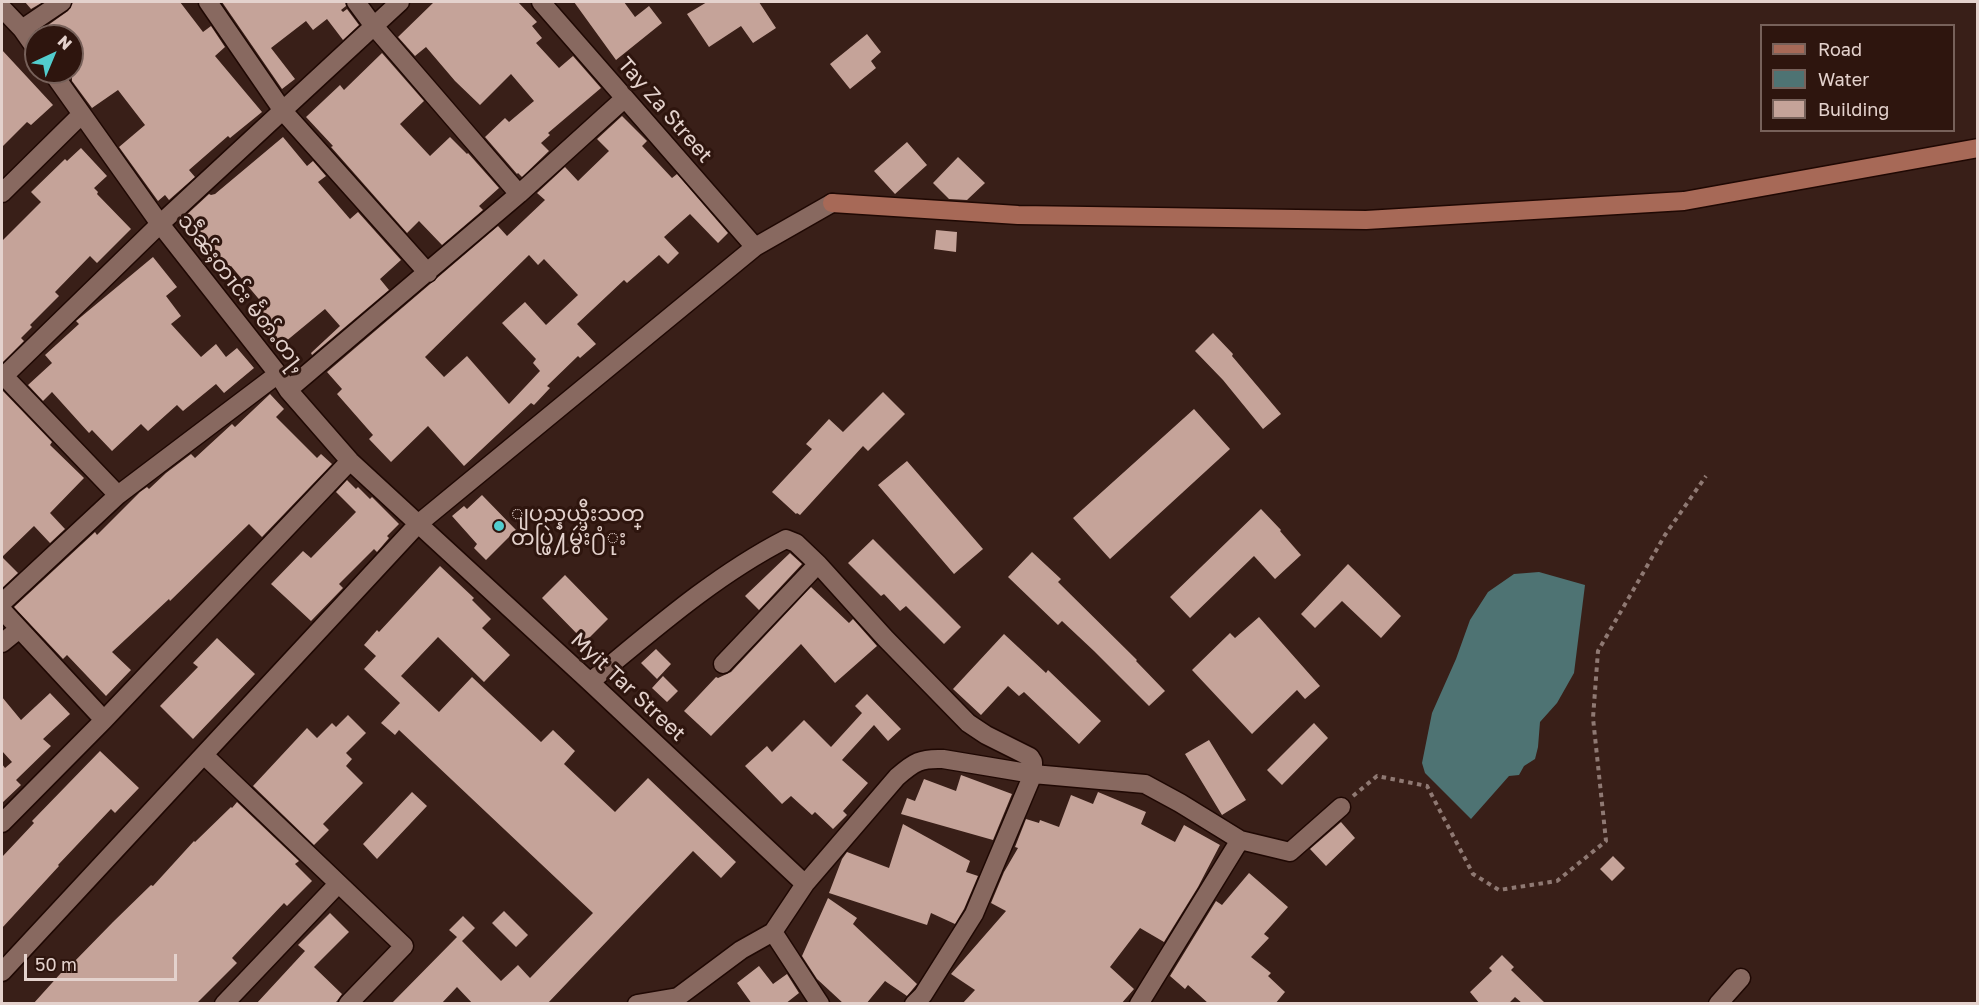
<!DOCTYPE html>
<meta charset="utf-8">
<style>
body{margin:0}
#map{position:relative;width:1979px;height:1005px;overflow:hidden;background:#391f18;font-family:"Golos Text",sans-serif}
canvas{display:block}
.frame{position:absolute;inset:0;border:3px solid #e4d2cd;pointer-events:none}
.legend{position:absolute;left:1760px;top:24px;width:195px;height:108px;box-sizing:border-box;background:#2e150e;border:2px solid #77615a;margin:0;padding:8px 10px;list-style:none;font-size:18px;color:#e4d2cd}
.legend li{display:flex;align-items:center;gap:12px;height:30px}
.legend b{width:30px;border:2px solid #77615a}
.north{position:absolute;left:24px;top:24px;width:60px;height:60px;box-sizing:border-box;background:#2e150e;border:2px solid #77615a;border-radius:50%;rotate:44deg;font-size:16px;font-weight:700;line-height:24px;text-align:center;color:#e4d2cd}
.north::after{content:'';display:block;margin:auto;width:21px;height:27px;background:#52cdce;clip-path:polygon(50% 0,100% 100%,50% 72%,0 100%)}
.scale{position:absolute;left:24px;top:954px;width:153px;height:27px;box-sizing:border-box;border:3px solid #e4d2cd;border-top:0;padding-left:8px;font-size:18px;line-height:21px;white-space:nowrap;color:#e4d2cd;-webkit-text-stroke:4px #2e150e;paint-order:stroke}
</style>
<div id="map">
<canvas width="1979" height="1005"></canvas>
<div class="frame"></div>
<ul class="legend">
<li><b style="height:8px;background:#a76957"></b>Road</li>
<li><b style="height:16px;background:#4e7373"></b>Water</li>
<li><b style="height:16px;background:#c5a399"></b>Building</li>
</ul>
<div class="north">N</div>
<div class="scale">50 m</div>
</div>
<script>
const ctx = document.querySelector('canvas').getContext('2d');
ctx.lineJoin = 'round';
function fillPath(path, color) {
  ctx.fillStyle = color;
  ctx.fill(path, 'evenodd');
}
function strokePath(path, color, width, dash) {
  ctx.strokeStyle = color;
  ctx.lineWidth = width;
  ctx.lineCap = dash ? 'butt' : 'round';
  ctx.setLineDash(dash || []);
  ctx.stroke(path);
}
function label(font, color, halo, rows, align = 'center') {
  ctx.font = font + ' "Golos Text","Noto Sans Myanmar",sans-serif';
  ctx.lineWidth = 6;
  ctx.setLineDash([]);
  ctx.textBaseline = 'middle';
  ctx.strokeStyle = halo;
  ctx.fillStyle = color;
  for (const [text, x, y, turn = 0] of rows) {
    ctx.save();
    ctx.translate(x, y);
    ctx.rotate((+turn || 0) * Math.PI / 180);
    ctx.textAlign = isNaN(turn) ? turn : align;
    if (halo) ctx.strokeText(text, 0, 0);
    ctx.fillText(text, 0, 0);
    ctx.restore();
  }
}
fillPath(new Path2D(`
 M1539 572 1585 585 1574 673 1557 703 1540 722 1538 747 1535 759 1524 766 1519 775 1509 776 1471 819 1425 773 1422 763 1432 713 1456 659 1470 620 1488 592 1514 574Z`), '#4e7373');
fillPath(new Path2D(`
 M25 2H43L31 9Z
 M73 2H180L203 32 211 26 225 47 215 56 262 112 230 138 228 136 189 170 195 177 169 200 165 195 158 201 119 147 145 125 118 90 92 108 72 81V36H50L44 28 68 11Z
 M222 2H345L346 6 341 10 343 12 347 9 359 25 343 40 327 19 313 30 306 21 271 48 295 79 282 89Z
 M434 2H518L537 22 532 26 542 38 536 43 559 68 573 56 601 88 548 133 550 135 541 143 549 151 522 177 518 173 517 174 485 137 505 118 509 122 534 101 511 74 480 105 455 81 426 47 415 56 398 37Z
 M574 2H624L635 17 649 6 662 23 616 60Z
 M707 2H759L776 28 753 43 741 26 709 47 687 14Z
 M867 34 881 52 871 61 876 68 850 89 830 64Z
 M2 50 53 105 31 125 27 122 2 147Z
 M382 53 424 101 400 124 430 156 450 137 467 154 468 153 499 188 479 206 483 210 442 245 419 221 407 233 331 147 333 146 306 117 340 85 344 90Z
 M622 116 647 141 642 146 672 178 677 174 728 233 718 243 690 214 664 237 679 253 668 264 659 255 627 283 624 280 577 324 596 344 580 358 578 356 547 386 550 388 534 405 531 403 464 466 428 426 391 462 369 439 373 435 337 394 342 389 327 372 498 226 507 236 545 200 537 193 565 167 578 181 609 151 597 139ZM529 255 538 265 544 259 578 295 546 325 525 302 502 323 536 359 533 363 540 371 509 404 467 356 444 377 425 357Z
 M283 137 307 166 313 161 326 176 318 182 350 219 358 212 401 260 380 279 389 290 312 355 311 353 340 326 325 309 279 347 251 315 263 304 231 266 227 269 183 218 209 194 211 195 215 194Z
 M907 142 927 165 895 194 874 171Z
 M81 148 107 176 94 188 98 192 97 194 131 229 97 263 90 256 55 292 59 296 30 325 32 327 21 338 24 341 2 363V241L41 202 31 192 65 159 67 161Z
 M958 157 985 183 967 200 949 199 933 183Z
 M936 230 957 232 956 252 934 249Z
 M153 257 177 287 166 296 181 316 171 324 201 357 216 344 226 357 237 348 254 368 224 393 216 384 183 411 177 405 148 431 141 424 112 451 92 430 89 433 52 392 43 401 28 385 52 363 45 355 79 324 76 321Z
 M1213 333 1233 354 1232 356 1281 414 1263 429 1223 380 1195 351Z
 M2 390 52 442 50 445 84 478 50 513 65 529 50 543 34 526 2 557 18 573 2 588Z
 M883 392 905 414 868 451 863 446 800 515 797 513 796 514 772 492 812 449 806 444 829 419 843 432Z
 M270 394 284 409 276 417 317 458 321 454 332 464 262 537 249 524 170 601 169 599 112 652 131 670 106 696 67 655 63 659 14 607 95 532 97 535 140 492 147 487 149 489 166 473 191 454 195 458 232 424 235 427Z
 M1194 409 1230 449 1110 559 1073 518Z
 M907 461 983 549 954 574 878 485Z
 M347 480 356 489 358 487 370 499 372 497 399 524 387 536 389 538 377 552 374 549 339 584 343 588 311 621 271 584 303 551 311 558 356 512 336 492Z
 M482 495 516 530 486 560 474 548 477 544 452 516 464 506 467 509Z
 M1261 509 1281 530 1280 531 1301 555 1275 579 1254 556 1190 618 1170 597Z
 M873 539 961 627 944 644 906 606 900 611 884 594 881 596 848 563Z
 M1032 552 1061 579 1058 582 1137 660 1136 661 1165 691 1149 706 1094 651 1062 621 1058 625 1008 577Z
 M790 553 802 564 759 610 745 596Z
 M1348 564 1401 616 1381 638 1342 601 1315 628 1301 614Z
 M440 566 474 598 472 600 491 619 482 628 510 655 484 682 438 637 401 676 439 712 472 677 541 742 553 730 575 751 564 764 615 812 648 778 736 862 721 878 693 851 547 1004H473L457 987 441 1004H391L457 937 449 930 463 916 475 928 462 941 501 981 518 965 530 978 593 913 399 730 395 735 381 723 400 703 364 669 376 656 364 645 377 630 379 632Z
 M565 575 608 619 585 642 542 598Z
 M811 587 849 623 853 619 877 646 835 683 801 644 711 736 684 711 716 677 718 678 731 672Z
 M1259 617 1320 686 1305 699 1297 690 1252 734 1192 670 1230 633 1235 638Z
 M1004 634 1046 673 1048 670 1101 721 1079 744 1024 692 1019 696 1008 686 981 715 953 689Z
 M217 638 255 674 193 739 160 706 198 667 193 663Z
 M656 649 671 664 657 679 641 663Z
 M663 676 678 691 667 702 652 688Z
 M50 693 70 714 43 739 51 746 16 780 21 785 2 803V764L5 768 12 762 2 751V697L21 720Z
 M867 694 901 729 888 741 874 725 842 760 868 783 843 811 847 815 833 829 815 812 812 815 791 796 782 804 745 766 767 746 772 752 804 720 831 747 862 713 855 706Z
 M348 715 366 733 346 753 352 759 346 766 363 783 323 824 329 830 314 845 253 786 307 728 317 738 332 723 336 727Z
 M1314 723 1328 738 1282 785 1267 770Z
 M1209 740 1246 800 1222 815 1185 754Z
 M100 751 139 788 115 813 111 809 58 865 59 866 2 928V857L34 823 32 821Z
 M961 775 1012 794 993 840 901 814 907 798 915 801 924 779 956 791Z
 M412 792 427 806 377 859 363 844Z
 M1098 792 1146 812 1141 824 1175 842 1184 825 1220 845 1198 887 1164 942 1140 928 1110 967 1134 989 1121 1004H962L975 990 951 974 1006 911 991 903 1004 872 1018 848 1015 847 1026 819 1039 823 1040 820 1059 827 1071 795 1093 804Z
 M237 802 299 861 295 864 312 881 287 906 284 903 232 958 237 963 196 1004H33L70 963 71 965 113 922 151 885 153 886 194 841 195 842 231 807 232 808Z
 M1341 822 1355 838 1326 866 1310 849Z
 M903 824 970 861 966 872 978 876 964 909 955 924 931 913 927 925 829 893 842 859 847 852 889 868Z
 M1613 856 1625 868 1612 881 1600 869Z
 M1249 873 1288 907 1264 934 1269 938 1251 957 1271 973 1268 976 1285 992 1275 1004H1209L1188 985 1185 989 1170 976 1216 901 1222 905Z
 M828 898 857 918 853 924 917 984 907 996 885 981 866 1004H844L817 979 802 956Z
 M504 911 528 935 516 947 492 923Z
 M330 913 349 932 314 967 342 994 337 1001 334 1004H256L305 951 298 945Z
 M1502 955 1514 967 1511 970 1546 1004H1523L1515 997 1508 1004H1480L1470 992 1492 971 1489 968Z
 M759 966 773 984 787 974 799 993 785 1004H752L737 983Z`), '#c5a399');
const street = new Path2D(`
 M208 2 283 111 428 273
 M356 2 373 25 519 194
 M541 2 755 247
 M2 8 22 29 36 49
 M22 29 62 2
 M52 72 160 224 278 374 288 390 350 461 590 682 805 884
 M2 193 82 114
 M2 374 118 495
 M4 376 160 224 400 2
 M288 390 519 194 625 98
 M2 603 118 495 278 374
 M2 610 104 720
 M2 643 18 630
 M723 664 818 564
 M590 682C652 631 714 576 786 539L796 543 818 564 885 638 968 723 986 735 1030 757 1033 762V774L974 914 923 995 914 1004
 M204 755 404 946 348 1004
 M2 823 104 720 350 461
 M773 932 820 1004
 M2 972 418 524 755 247 832 203
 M224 1004 338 884
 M637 1004 678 997 741 950 773 932 805 884 897 777C914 762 921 758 943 759L1033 774 1145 784 1180 803 1240 840 1290 852 1341 807
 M1139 1004 1240 840
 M1718 1004 1741 978`);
const secondary = new Path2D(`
 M832 203 1018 215 1366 220 1684 201 1978 148`);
strokePath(street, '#1f0803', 21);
strokePath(secondary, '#1f0803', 21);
strokePath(new Path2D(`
 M1353 796 1377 776 1427 786 1473 874 1499 890 1557 881 1606 841 1593 718 1598 651 1665 535 1706 476`), '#8f7973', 4, [4.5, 4.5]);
strokePath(street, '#886960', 18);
strokePath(secondary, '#a76957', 18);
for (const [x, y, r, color] of [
 [499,526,6,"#52cdce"]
]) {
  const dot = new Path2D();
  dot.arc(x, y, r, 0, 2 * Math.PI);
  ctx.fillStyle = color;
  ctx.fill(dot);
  strokePath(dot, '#2e150e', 2);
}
label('21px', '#e4d2cd', '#2e150e', [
 ["Tay Za Street",665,110,49],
 ["သဵၼ်ႈတၢင်း မႅတ်ႉတႃႇ",242,293,52],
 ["Myit Tar Street",628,687,43]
]);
label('21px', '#e4d2cd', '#2e150e', [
 ["ျပည္နယ္မီးသတ္",511,514],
 ["တပ္ဖြဲ႔မွဴး႐ံုး",511,538]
], 'left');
</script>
